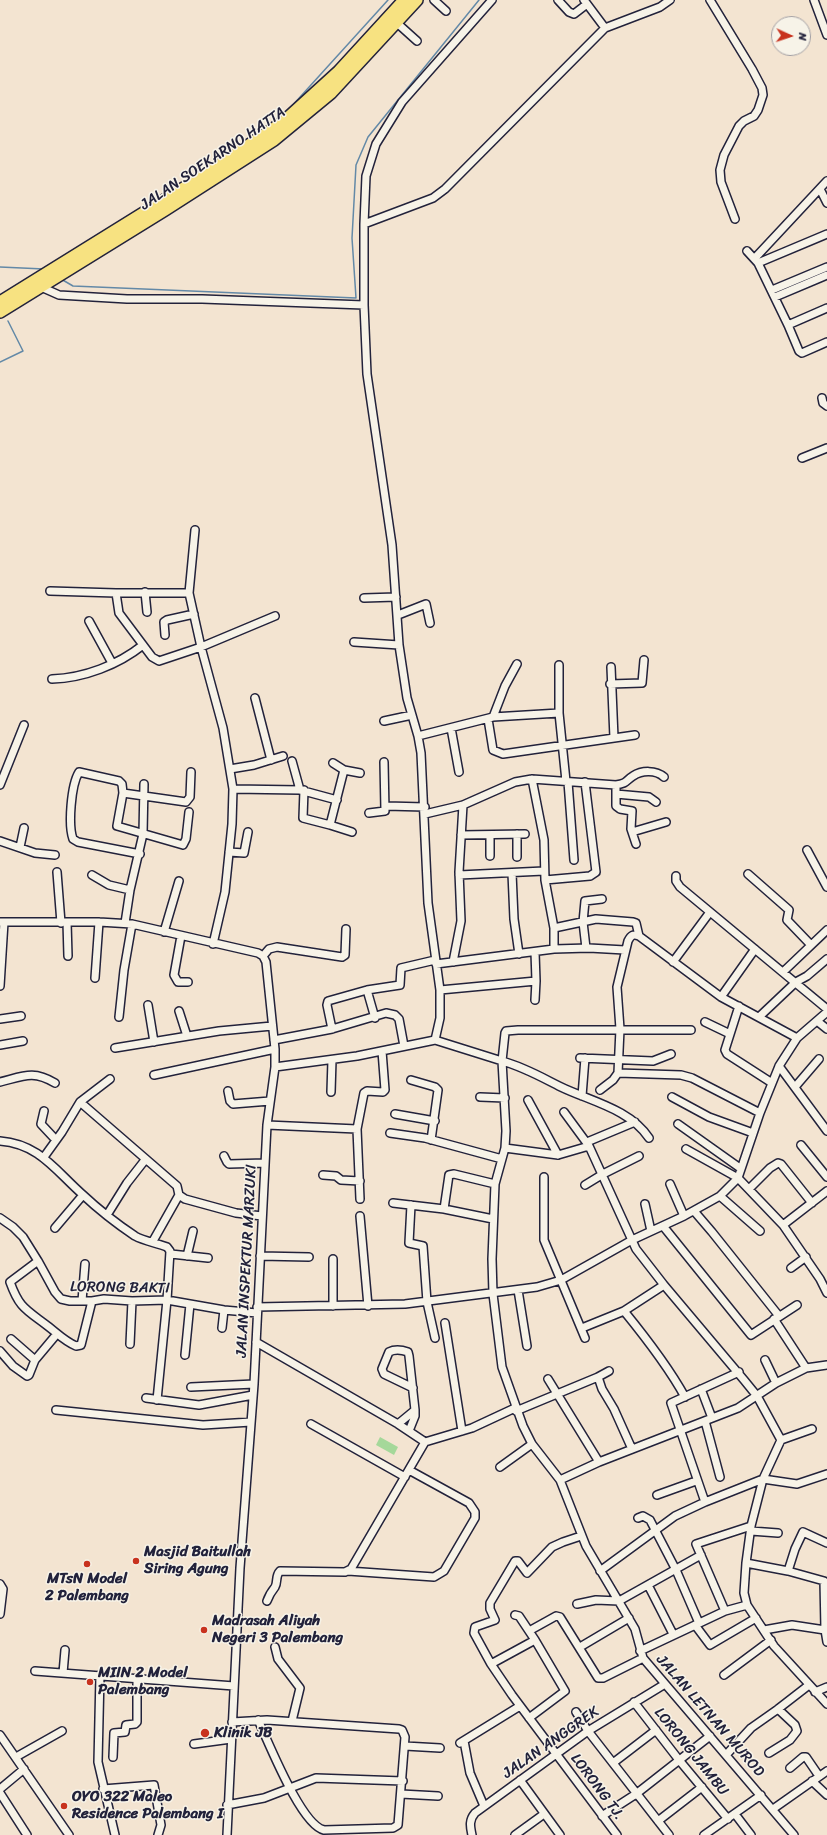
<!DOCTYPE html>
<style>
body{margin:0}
#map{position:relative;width:827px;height:1835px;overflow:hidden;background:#f3e4d1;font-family:Sriracha,sans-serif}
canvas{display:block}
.north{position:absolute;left:771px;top:16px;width:40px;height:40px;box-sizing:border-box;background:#f7f3e8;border:1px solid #a29fa3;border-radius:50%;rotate:93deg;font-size:11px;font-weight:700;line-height:16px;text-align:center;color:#22223b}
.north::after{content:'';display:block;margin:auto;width:14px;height:18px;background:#c8321e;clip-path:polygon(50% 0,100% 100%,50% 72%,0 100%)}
</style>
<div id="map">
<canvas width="827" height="1835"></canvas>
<div class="north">N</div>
</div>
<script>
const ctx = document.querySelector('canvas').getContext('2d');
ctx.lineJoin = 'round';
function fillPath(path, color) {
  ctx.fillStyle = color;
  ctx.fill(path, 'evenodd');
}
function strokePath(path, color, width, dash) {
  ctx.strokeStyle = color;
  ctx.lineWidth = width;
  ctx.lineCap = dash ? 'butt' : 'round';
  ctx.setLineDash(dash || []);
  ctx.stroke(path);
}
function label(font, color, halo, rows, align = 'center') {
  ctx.font = font + ' Sriracha,sans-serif';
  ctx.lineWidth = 3;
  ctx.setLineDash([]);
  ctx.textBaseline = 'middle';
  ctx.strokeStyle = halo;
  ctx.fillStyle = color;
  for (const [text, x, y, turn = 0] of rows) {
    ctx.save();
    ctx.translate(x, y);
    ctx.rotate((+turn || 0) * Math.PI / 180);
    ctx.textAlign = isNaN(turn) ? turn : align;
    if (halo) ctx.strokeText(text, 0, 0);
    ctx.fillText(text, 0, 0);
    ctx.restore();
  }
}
fillPath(new Path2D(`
 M380 1437 398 1447 394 1455 376 1445Z`), '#a5d89a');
strokePath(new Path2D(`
 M291 107 388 0
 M0 267 44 269
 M27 279 158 198
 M61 279 73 286 356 298 352 238 356 165 368 137 479 0
 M0 362 23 351 8 321`), '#6389a7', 1.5);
const minor = new Path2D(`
 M434 0 446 11
 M558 0 569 12 574 14 587 4
 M584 0 605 28
 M710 0 752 69 762 88 763 95 758 110 754 116 744 121 739 126 724 155 720 170 721 182 735 219
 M814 0 827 35
 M397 23 417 41
 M820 189 827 203
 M364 224 366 176 376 144 402 102 492 0
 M747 251 758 263 827 234
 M755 258 827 181
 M758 263 788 325 799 351 802 353 827 342
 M41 287 59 295 127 299H202L364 305
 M772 290 827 267
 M775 297 827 275
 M788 325 827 308
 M822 398 823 403 827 406
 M802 458 827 448
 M50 591 116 593H189L201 647 223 728 233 789 232 824 225 892 213 944
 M145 592 147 612
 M116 593 119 613 152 657 159 661 201 647 275 616
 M189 593 195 530
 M364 598 396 597
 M398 615 426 604 430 623
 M89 621 112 663
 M165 635 164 622 167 620 194 614
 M354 642 399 645
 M559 665V713L566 781
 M611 667 614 738
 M52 679C84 678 118 665 143 645
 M610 684 642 683 644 660
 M255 698 271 760
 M493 717 505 686 517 664
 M488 719 493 750 503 754 635 735
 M384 721 412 715
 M451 728 459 772
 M418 736 493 717 559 713
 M292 761 300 790
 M333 763 344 770 360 773
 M230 769 254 765 283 756
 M344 770 330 825 352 832
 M532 779 544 840 545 880 554 928V949
 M568 782 574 860
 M0 785 24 725
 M616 785V806L620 809 632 811 631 829 636 844
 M233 789 300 790 337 800
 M304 790 303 818 330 825
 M123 793 122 784 119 781 79 772C71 785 68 825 73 839L78 842 140 854
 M616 794 649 797 656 802
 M386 806 425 807
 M189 812 186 839 183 845 117 826 123 793 186 802 190 797 191 772
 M369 813 385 811 384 762
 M425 814 463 805 515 782 532 779 616 785C628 783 625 781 633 776 642 770 656 770 664 777
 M632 832 666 822
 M461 835 525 834
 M0 841 35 853 55 855
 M20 847 24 828
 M807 850 827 887
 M229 852 244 853 248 832
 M490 856V835
 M517 857V834
 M57 872 61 923
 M512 873 514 919 519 954
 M748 874 789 910 787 920 811 945
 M92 875 109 885 130 890
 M459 875 544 871
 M676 876V881L680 887 827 1009
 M545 880 590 876 596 872 585 782
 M0 922H99L132 924 258 953 263 956 266 962 275 1049V1067L267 1125 254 1384 240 1568 227 1835
 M67 922 68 956
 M125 923 130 890 143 834 144 784
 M554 928 596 919 633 922 636 923 639 936
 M164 932 179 881
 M181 936 174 975 178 982H188
 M586 948 583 922 585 901 602 899
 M263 956 269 949 277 947 342 957 345 955 346 929
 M453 962 461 921 459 872 463 805
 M673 962 710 912
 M436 964 554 949 589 948 625 950
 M783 972 827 930
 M95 978 99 922
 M0 986 4 922
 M367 990 375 1018
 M440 990 536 981 535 952
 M721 997 755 949
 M535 1000 536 981
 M148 1005 154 1042
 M739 1006 725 1050 727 1054 772 1083
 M179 1011 187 1036
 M119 1017 124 970 132 924
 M759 1017 796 982 807 976 827 959
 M0 1019 21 1016
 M817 1021 827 1029
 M705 1022 730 1034
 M332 1029 327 1005 328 1001 367 990 400 985 401 968 435 960
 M274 1040 332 1029 386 1013 395 1015 399 1019 404 1046
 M435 1040 502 1061 506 1131 505 1148 495 1184 492 1259 493 1294 502 1367 523 1426 532 1444 560 1480 586 1546 635 1629 643 1658 794 1835
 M0 1045 23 1041
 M115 1048 219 1031 272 1026
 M580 1058 653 1061 671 1054
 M779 1066 827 1131
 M275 1067 357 1056 435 1040 440 1018V990L428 903 421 753 418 736 407 698 399 645 392 545 367 374 364 305V224L433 198 445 189 605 28 660 7 670 0
 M618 1073 681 1075 692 1078 760 1113
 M154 1075 275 1049
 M411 1080 435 1087 438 1090 431 1140
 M0 1082C24 1076 33 1070 55 1083
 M795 1087 819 1059
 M600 1090 613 1080 618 1073 620 1029 617 987 628 941C631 935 633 934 639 936L721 997 797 1038
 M228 1091 230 1101 233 1104 270 1101
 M331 1092 332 1060
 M582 1096 585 1058
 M480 1097 505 1098
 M672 1097 709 1117 753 1133
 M528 1100 558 1155
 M80 1102 177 1186 179 1195 185 1199 236 1213 262 1216
 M44 1111 41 1124 56 1140
 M564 1112 589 1146 636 1249 664 1285 744 1380 757 1396 781 1440 763 1479 751 1526 746 1563 744 1593 747 1605 774 1646 827 1704
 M395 1114 435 1121
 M678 1124 740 1168
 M267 1125 357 1129 360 1199
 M357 1129 364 1093 367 1091 383 1092 385 1090 382 1051
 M390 1133 425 1138 502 1159
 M649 1138C630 1109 590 1101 561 1087 541 1077 524 1067 502 1061L505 1033 506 1031 518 1030H691
 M0 1141C39 1144 55 1170 82 1194 98 1209 117 1224 135 1236 144 1241 157 1243 167 1247L170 1251 167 1300 157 1400
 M587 1142 635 1122
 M801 1145 827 1177
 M505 1148 558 1155 589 1146
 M686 1149 738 1178 783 1225 820 1279 827 1293
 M224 1156 227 1162 229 1164 265 1163
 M44 1157 62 1132 80 1102 110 1079
 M323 1175 336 1176 341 1180 360 1181
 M544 1177V1240L585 1338
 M670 1184 684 1216
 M585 1185 603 1174 639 1156
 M749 1189 770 1168 778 1163 781 1164 812 1203
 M720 1196 760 1231
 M393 1203 444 1209 493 1219
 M645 1204 651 1231
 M411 1205 409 1243 423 1246 427 1302 435 1338
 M444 1209 449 1175 454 1174 495 1184
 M694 1211 712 1232 779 1316
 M107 1215 127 1183 145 1160
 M360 1216 368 1306
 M0 1218 13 1227 23 1237 38 1261 55 1292 61 1299 70 1301H92L104 1299 132 1301 167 1300 224 1310 257 1313
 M783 1225 827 1191
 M663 1226 751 1335 797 1305
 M55 1228 83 1195
 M153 1241 179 1195
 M171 1254 208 1258
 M187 1256 193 1231
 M260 1256 309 1257
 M333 1259V1306
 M38 1261 10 1282C19 1307 25 1309 45 1324 56 1332 64 1341 76 1346L81 1345 92 1301
 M791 1268 806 1257
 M518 1290 527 1346
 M82 1301 85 1264
 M257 1307 405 1304 537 1287 561 1280 632 1240 684 1216 720 1196 738 1178 760 1113 779 1066 797 1038 827 1012
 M624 1311C646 1338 668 1366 685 1397
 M774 1319 806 1368
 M445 1323 462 1431
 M222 1328 224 1310
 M582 1328 624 1311 664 1285
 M11 1339 35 1360
 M256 1342 398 1424 425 1442 472 1428 515 1408
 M130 1344 132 1301
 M0 1351 13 1366 27 1376 29 1375 35 1360 56 1335
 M185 1355 190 1304
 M765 1360 776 1383
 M609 1371 598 1377 602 1389 614 1409 632 1449
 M739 1372 671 1403 705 1502 763 1479 797 1484 827 1474
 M548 1379 599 1462
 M191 1387 254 1384
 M701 1389 712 1418
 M146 1398 199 1405 253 1395
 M56 1410 203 1425 251 1422
 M516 1411 598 1377
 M705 1421 720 1477
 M311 1424 405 1477
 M398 1424 415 1410 409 1356 408 1352C402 1350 395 1349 389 1352L382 1369 384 1374 413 1388
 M409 1431 415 1416V1410
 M781 1440 812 1429
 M500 1467 532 1444
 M560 1480 599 1462 738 1408 776 1383 806 1368 827 1365
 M657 1495 696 1481
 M638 1518 643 1516 650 1520 676 1570 699 1623
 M751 1531 778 1533
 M581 1536 563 1542 552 1547 527 1573 518 1561H515L490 1603V1609L495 1620 475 1627 474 1633 491 1664 512 1695 617 1835
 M746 1563 788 1571 824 1581 825 1630 827 1642
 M348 1571 434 1577 444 1571 475 1518V1512L469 1503 409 1470
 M600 1571 675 1516 705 1502
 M788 1571 795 1549 803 1532 827 1543
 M0 1584 3 1589 0 1614
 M648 1585 673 1634
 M267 1601C269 1595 271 1592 275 1587 278 1582 275 1576 280 1571L345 1572 351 1569 425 1442
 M577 1604 596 1600 619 1601 701 1555
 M725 1611 696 1544 751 1526
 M515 1615 519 1616 535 1640 565 1691 529 1718
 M695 1625 710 1645 756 1618
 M764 1630 792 1625 825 1630
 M529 1631 556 1616 560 1617 598 1678H603L643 1658
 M275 1647 278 1659 300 1688 292 1721
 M580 1647 629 1618
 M640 1651 725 1611 747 1605
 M491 1664 535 1640
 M35 1671 234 1686
 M63 1673 65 1650
 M100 1675 98 1762 115 1835
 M724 1675 771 1640
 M815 1692 827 1687
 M634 1702 679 1760 728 1819
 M576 1712 588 1731 669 1835
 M232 1722 267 1720 399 1729 402 1730 405 1737 398 1825 393 1828 324 1830C301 1825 269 1743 258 1720
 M0 1735 69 1835
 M464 1741 470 1773 484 1806
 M460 1743 520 1706
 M194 1744 231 1739
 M405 1746 440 1748
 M769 1753 790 1740 797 1731 795 1725 778 1709
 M726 1755 751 1728 778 1709 809 1685
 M16 1757 62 1731
 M113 1757 114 1733 125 1732 126 1725 135 1724 137 1722V1678
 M613 1763 656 1730
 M790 1768 803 1757H806L819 1776
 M520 1780 560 1835
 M812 1781 827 1795
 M0 1789 24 1769
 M103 1789 154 1785 161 1825 158 1835
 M0 1793 27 1835
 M401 1794 438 1796
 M227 1805 264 1798 316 1778 403 1781
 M773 1809 827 1771
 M735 1814 751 1835
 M602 1816 636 1794 710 1736
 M658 1821 702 1787
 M472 1835C470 1826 469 1820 475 1813L588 1731 665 1684
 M515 1835 544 1814
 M704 1835 761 1795`);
const highway = new Path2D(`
 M0 302 195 181 283 122 339 71 404 0
 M0 312 165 210 274 140 331 93 417 0`);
strokePath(minor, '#22223b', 10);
strokePath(highway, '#22223b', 14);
strokePath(minor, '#f7f3e8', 7);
strokePath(highway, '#f7e281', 11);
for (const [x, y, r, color] of [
 [136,1561,4,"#c8321e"],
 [87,1564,4,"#c8321e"],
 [204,1630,4,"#c8321e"],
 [90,1682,4,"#c8321e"],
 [205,1733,5,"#c8321e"],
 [64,1806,4,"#c8321e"]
]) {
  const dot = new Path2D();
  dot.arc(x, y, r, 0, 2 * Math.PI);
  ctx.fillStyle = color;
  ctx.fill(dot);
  strokePath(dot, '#f7f3e8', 1.5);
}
label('15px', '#22223b', '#f7f3e8', [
 ["JALAN SOEKARNO HATTA",213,159,-34],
 ["JALAN INSPEKTUR MARZUKI",247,1261,-87],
 ["LORONG BAKTI",120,1288,1],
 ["JALAN LETNAN MUROD",710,1716,49],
 ["JALAN ANGGREK",551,1743,-35],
 ["LORONG JAMBU",691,1752,51],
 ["LORONG TJ.",597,1787,53]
]);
label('bold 15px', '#22223b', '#f7f3e8', [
 ["Masjid Baitullah",144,1552],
 ["Siring Agung",144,1569],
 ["MTsN Model",87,1579,"center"],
 ["2 Palembang",87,1596,"center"],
 ["Madrasah Aliyah",212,1621],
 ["Negeri 3 Palembang",212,1638],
 ["MIIN 2 Model",98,1673],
 ["Palembang",98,1690],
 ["Klinik JB",214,1733],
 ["OYO 322 Maleo",72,1797],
 ["Residence Palembang I",72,1814]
], 'left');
</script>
